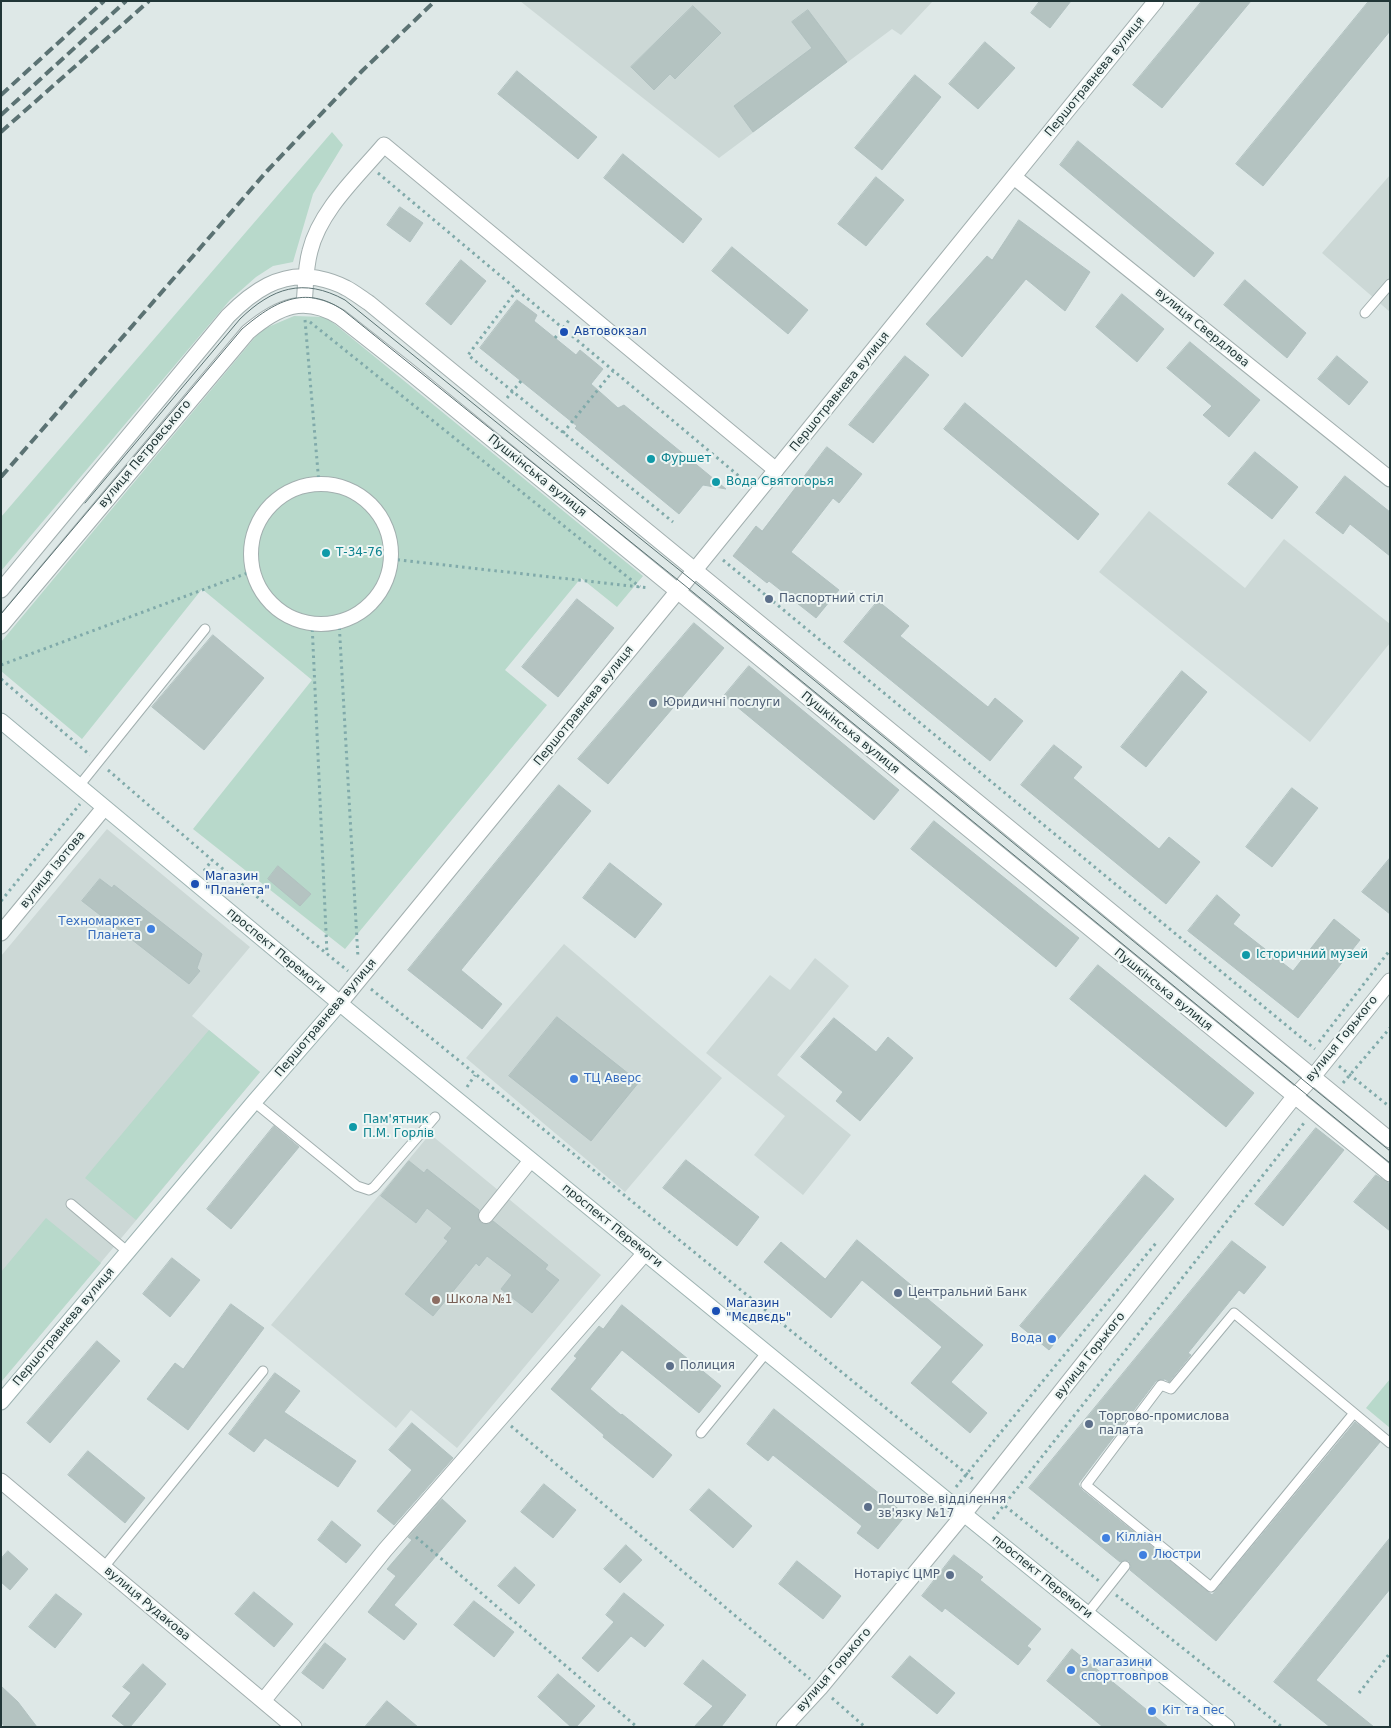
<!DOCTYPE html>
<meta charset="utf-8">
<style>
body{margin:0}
#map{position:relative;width:1391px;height:1728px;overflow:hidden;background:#dee8e7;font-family:"DejaVu Sans",sans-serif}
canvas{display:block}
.frame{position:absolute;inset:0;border:2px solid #213637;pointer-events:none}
</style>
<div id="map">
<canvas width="1391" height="1728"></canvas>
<div class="frame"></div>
</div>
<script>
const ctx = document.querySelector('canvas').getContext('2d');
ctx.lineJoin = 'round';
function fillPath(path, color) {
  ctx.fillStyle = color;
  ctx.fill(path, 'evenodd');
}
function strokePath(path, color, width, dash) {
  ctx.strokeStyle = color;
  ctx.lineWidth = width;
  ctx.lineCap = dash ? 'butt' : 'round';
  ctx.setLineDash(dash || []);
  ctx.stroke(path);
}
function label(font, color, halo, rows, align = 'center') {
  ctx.font = font + ' "DejaVu Sans",sans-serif';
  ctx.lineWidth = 4;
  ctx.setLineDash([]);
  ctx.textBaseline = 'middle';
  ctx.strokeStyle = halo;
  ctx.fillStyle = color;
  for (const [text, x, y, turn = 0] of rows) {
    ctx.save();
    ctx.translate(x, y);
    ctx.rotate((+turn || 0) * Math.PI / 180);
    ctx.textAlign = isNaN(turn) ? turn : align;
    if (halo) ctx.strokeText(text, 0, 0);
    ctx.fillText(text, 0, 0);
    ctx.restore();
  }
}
fillPath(new Path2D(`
 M520 1H933L901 35 892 29 719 158Z
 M1390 175V312L1322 253Z
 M1149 511 1245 588 1284 539 1390 624V643L1310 742 1099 572Z
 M107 829 250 947 192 1016 260 1072 1 1382V956Z
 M564 944 722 1078 625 1192 466 1058Z
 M815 958 849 986 777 1075 851 1135 803 1195 754 1155 785 1116 706 1053 770 975 790 990Z
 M430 1134 601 1275 457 1448 411 1410 396 1428 271 1325Z`), '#ccd8d6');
fillPath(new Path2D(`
 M332 132 343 145 313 194 293 262 273 266 256 277 230 300 1 571V517Z
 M294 316 326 317 643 576 617 607 581 578 505 670 547 705 345 949 193 829 312 680 202 589 82 739 1 671V642L261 330Z
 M209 1030 260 1072 136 1220 85 1178Z
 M46 1218 101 1263 1 1382V1272Z
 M1390 1379V1428L1366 1408Z`), '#b8d9cb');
const building = new Path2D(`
 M1040 1H1071L1050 28 1031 13Z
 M1202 1H1251L1162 108 1133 85Z
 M1369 1H1390V31L1263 186 1236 164Z
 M693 6 721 33 675 79 670 74 654 90 631 67Z
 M808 10 847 62 753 132 734 106 812 48 792 22Z
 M985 42 1015 68 978 109 949 84Z
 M517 71 597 137 578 159 498 94Z
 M915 75 941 97 882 170 855 148Z
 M1078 141 1214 253 1194 277 1060 165Z
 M623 154 702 219 683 243 604 178Z
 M876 177 904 200 866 246 838 224Z
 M400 207 423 223 410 242 387 225Z
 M1019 220 1090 272 1065 311 1026 279 962 357 926 324 987 256 992 260Z
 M732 247 808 310 788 334 712 271Z
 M461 260 486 281 451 325 426 304Z
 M1245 280 1306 333 1287 358 1224 305Z
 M1122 294 1164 329 1137 362 1096 327Z
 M517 300 537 315 534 321 576 355 580 350 603 369 591 384 618 408 624 405 726 489 703 485 679 514 575 428 577 426 480 348Z
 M1190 342 1260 400 1229 437 1203 415 1212 406 1167 368Z
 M905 356 929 375 873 443 849 425Z
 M1337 356 1368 382 1349 405 1318 379Z
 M965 403 1099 514 1078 540 944 429Z
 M827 447 862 474 839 503 833 498 791 552 839 590 816 618 769 581 767 583 733 556 756 526 762 531Z
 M1255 452 1298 487 1272 519 1228 484Z
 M1345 476 1390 512V556L1350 524 1343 534 1316 513Z
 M577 599 614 628 558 697 522 667Z
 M878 601 909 626 900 636 988 707 995 698 1023 721 990 761 844 642Z
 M694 623 724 648 608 784 578 759Z
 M213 635 264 678 204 750 152 707Z
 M749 666 899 790 874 820 724 696Z
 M1182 671 1207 692 1146 767 1121 747Z
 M1054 745 1082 767 1073 778 1159 849 1169 837 1200 862 1166 904 1021 785Z
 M559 785 591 811 461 970 502 1004 482 1029 408 970Z
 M1292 788 1318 808 1272 867 1246 847Z
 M934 821 1079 938 1056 967 911 849Z
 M1390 858V914L1362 892Z
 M610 863 662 904 635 938 583 898Z
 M278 866 311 894 300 906 268 879Z
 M100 879 112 888 114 885 202 954 197 968 200 971 189 984 82 901Z
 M1217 895 1240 915 1233 924 1293 971 1334 919 1360 940 1298 1018 1188 931Z
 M1098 965 1254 1093 1226 1127 1070 999Z
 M557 1017 639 1082 591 1141 509 1076Z
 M834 1018 876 1052 888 1037 913 1058 860 1121 836 1101 843 1092 801 1057Z
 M274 1126 299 1147 231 1229 207 1209Z
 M1316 1128 1344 1150 1283 1226 1255 1204Z
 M686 1160 759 1217 737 1246 663 1188Z
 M409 1161 424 1173 427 1169 479 1210 478 1219 481 1223 489 1224 493 1221 548 1265 545 1269 559 1280 532 1313 501 1289 512 1275 487 1256 479 1266 476 1263 433 1316 405 1294 448 1241 444 1238 452 1228 427 1208 416 1223 381 1196Z
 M1145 1175 1174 1199 1049 1350 1020 1326Z
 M1376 1175 1390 1184V1231L1354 1202Z
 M857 1240 983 1345 951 1382 987 1413 970 1433 911 1383 942 1347 862 1280 831 1318 764 1262 781 1242 825 1279Z
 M1232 1241 1266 1267 1244 1294 1239 1290 1188 1353 1191 1355 1169 1382 1165 1379 1156 1381 1078 1484 1082 1490 1212 1595 1355 1422 1380 1442 1216 1641 1130 1570 1131 1566 1129 1561 1125 1560 1120 1562 1029 1488Z
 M172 1258 200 1280 170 1317 143 1294Z
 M231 1304 264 1328 188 1430 147 1399 175 1363 183 1369Z
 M622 1305 721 1386 699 1413 622 1350 590 1389 621 1415 622 1414 672 1455 653 1478 603 1437 604 1435 551 1389 577 1358 574 1356 599 1326 603 1329Z
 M97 1341 120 1361 50 1443 27 1423Z
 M275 1373 300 1391 284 1412 356 1461 338 1487 265 1438 254 1452 229 1434Z
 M774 1409 906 1515 878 1549 857 1533 862 1526 773 1455 768 1461 747 1444Z
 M412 1423 453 1458 394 1525 377 1511 412 1470 389 1450Z
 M88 1451 145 1498 125 1523 68 1475Z
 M544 1484 576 1510 553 1538 521 1512Z
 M709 1489 752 1526 733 1548 690 1510Z
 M442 1499 466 1521 394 1605 417 1624 404 1640 368 1612 396 1576 387 1569 412 1540 408 1537Z
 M332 1521 361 1545 346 1563 318 1540Z
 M1390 1538V1589L1316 1680 1374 1727H1330L1274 1682Z
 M626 1545 642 1560 620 1583 604 1569Z
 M8 1551 28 1569 10 1590 1 1582V1559Z
 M954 1555 983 1577 980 1580 1041 1629 1027 1646 1031 1649 1018 1665 945 1608 942 1612 922 1596Z
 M797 1561 841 1596 823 1619 779 1584Z
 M515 1567 535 1585 519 1604 498 1586Z
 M254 1592 293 1624 274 1647 235 1614Z
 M624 1593 664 1625 645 1647 631 1636 598 1672 582 1658 614 1622 606 1615Z
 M56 1594 82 1614 55 1648 29 1627Z
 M474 1601 514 1632 494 1657 454 1625Z
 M325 1643 346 1659 323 1689 302 1673Z
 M1072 1649 1168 1727H1103L1047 1681Z
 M910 1656 955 1693 937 1714 892 1677Z
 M703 1660 746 1695 721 1727H694L713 1706 684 1684Z
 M143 1664 166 1684 130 1727H126L112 1716 131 1693 123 1687Z
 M558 1674 595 1706 576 1727H571L538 1697Z
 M1 1686 18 1702 37 1727H5L1 1722Z
 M387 1701 418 1727H365Z`);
fillPath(building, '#b4c3c1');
strokePath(building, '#b1c1c0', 1);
const service = new Path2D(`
 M1365 313 1390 284
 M79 786 205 629
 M254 1102 357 1186 369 1190 374 1187 435 1117
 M71 1204 128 1252
 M1354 1413 1211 1587 1086 1485 1161 1385 1171 1389 1234 1313 1390 1443
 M701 1433 766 1353
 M104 1567 263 1371
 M1087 1614 1125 1566`);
const pedestrian = new Path2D(`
 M251 554a70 70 0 1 1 140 0a70 70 0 1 1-140 0Z
 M486 1216 531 1160`);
const minor = new Path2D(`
 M1014 177 1390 479
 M304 304C306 286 305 269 310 251 320 210 358 176 384 145L776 470
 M1 590 228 316C252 292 280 271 317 278 327 280 337 283 346 288 354 292 361 298 369 303L1390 1140
 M1 626 248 332C279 306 304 295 340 317L406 369 1390 1174
 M1 1481 294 1727
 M263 1701 385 1550 645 1253
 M784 1727 820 1688 964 1514 1294 1097 1312 1078 1390 981`);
const tertiary = new Path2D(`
 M1 933 104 808
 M340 1003 677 592 1156 1`);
const secondary = new Path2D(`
 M1 721 355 1016 964 1514 1227 1727
 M1 1402 254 1102 340 1003`);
strokePath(service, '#a2afaf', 11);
strokePath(pedestrian, '#a2afaf', 16);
strokePath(minor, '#a2afaf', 17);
strokePath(tertiary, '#a2afaf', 17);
strokePath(secondary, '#9eb3b2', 17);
strokePath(new Path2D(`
 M378 173 746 482
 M517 290 468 355 673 522
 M305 320 319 484
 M310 322 640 587
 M555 338 570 319
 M507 398 521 381
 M563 433 613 371
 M391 559 649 588
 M723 560 1315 1049
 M339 621 358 958
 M312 623 327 954
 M1 665 253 571
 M1 679 90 755
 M108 770 212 860 348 971
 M204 871 212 860
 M1 901 80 804
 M371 989 973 1479
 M1319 1042 1390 950
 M1339 1066 1390 1107
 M1343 1083 1390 1028
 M467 1087 475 1075
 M511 1426 810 1679
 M956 1487 1156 1243
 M995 1498 1099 1581
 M993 1519 1304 1123
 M416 1537 637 1727
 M1116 1595 1282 1727
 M1359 1693 1390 1653
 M832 1698 865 1727`), '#80aaaa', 3, [2.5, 4]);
strokePath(service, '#fff', 9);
strokePath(pedestrian, '#fff', 14);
strokePath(minor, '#fff', 15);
strokePath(tertiary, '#fff', 15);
strokePath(secondary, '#fff', 15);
strokePath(new Path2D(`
 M85 503 240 319C272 288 303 277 345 300L688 577 1390 1151
 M1 614 242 329C274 302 304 284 343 310L683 584 1390 1163`), '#5b7273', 1);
strokePath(new Path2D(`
 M1 95 104 1
 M1 115 126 1
 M1 132 149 1
 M1 477 267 171 362 71 435 1`), '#5b7273', 4, [10, 5]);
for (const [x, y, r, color] of [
 [564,332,5,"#1a4fb4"],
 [651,459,5,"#0f9aa8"],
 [716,482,5,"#0f9aa8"],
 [326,553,5,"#0f9aa8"],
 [769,599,5,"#5c6f8a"],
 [653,703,5,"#5c6f8a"],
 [195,884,5,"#1a4fb4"],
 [151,929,5,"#3f7fe0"],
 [1246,955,5,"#0f9aa8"],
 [574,1079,5,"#3f7fe0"],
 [353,1127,5,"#0f9aa8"],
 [898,1293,5,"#5c6f8a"],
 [436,1300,5,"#8d6e63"],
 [716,1311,5,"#1a4fb4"],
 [1052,1339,5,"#3f7fe0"],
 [670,1366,5,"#5c6f8a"],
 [1089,1424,5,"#5c6f8a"],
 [868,1507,5,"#5c6f8a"],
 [1106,1538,5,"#3f7fe0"],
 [1143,1555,5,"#3f7fe0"],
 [950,1575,5,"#5c6f8a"],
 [1071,1670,5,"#3f7fe0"],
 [1152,1711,5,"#3f7fe0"]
]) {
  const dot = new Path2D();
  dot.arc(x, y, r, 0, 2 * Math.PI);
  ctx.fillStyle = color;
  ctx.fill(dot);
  strokePath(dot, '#eef6f4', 2);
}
label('12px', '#213637', '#eef6f4', [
 ["Першотравнева вулиця",1095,77,-51],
 ["вулиця Свердлова",1202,328,39],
 ["Першотравнева вулиця",840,392,-51],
 ["вулиця Петровського",145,454,-50],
 ["Пушкінська вулиця",537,476,39],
 ["Першотравнева вулиця",584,706,-51],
 ["Пушкінська вулиця",850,733,39],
 ["вулиця Ізотова",53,870,-51],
 ["проспект Перемоги",276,951,40],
 ["Пушкінська вулиця",1163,990,39],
 ["Першотравнева вулиця",326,1018,-50],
 ["вулиця Горького",1342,1039,-51],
 ["проспект Перемоги",612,1226,39],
 ["Першотравнева вулиця",64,1327,-50],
 ["вулиця Горького",1090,1356,-52],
 ["проспект Перемоги",1042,1577,39],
 ["вулиця Рудакова",147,1604,40],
 ["вулиця Горького",834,1670,-49]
]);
label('12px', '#164399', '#eef6f4', [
 ["Автовокзал",574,332],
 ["Магазин",205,877],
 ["\"Планета\"",205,891],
 ["Магазин",726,1304],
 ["\"Мєдвєдь\"",726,1318]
], 'left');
label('12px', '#0d838f', '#eef6f4', [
 ["Фуршет",661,459],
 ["Вода Святогорья",726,482],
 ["Т-34-76",336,553],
 ["Історичний музей",1256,955],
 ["Пам'ятник",363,1120],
 ["П.М. Горлів",363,1134]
], 'left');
label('12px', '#4e5e75', '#eef6f4', [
 ["Паспортний стіл",779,599],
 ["Юридичні послуги",663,703],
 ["Центральний Банк",908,1293],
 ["Полиция",680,1366],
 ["Торгово-промислова",1099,1417],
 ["палата",1099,1431],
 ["Поштове відділення",878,1500],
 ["зв'язку №17",878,1514],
 ["Нотаріус ЦМР",940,1575,"right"]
], 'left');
label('12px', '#366cbe', '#eef6f4', [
 ["Техномаркет",141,922,"right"],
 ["Планета",141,936,"right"],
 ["ТЦ Аверс",584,1079],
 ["Вода",1042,1339,"right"],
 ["Кілліан",1116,1538],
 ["Люстри",1153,1555],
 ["3 магазини",1081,1663],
 ["спорттовпров",1081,1677],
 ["Кіт та пес",1162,1711]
], 'left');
label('12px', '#785e54', '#eef6f4', [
 ["Школа №1",446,1300]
], 'left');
</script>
